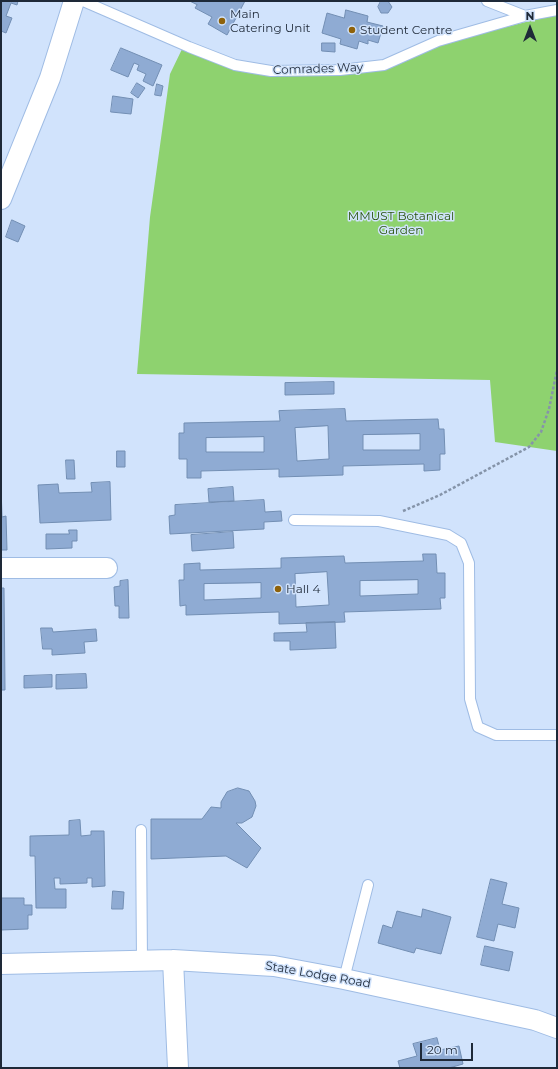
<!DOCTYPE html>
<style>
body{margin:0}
#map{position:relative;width:558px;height:1069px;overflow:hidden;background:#d1e3fc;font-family:Montserrat,sans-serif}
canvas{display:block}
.frame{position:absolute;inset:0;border:2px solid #1e2938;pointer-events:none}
.north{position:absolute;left:510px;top:8px;width:40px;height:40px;-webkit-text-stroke:3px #d1e3fc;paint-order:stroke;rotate:0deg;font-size:11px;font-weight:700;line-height:16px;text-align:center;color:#1e2938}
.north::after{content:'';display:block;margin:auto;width:14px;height:18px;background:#1e2938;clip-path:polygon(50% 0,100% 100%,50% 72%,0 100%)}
.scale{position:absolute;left:420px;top:1043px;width:53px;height:18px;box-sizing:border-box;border:2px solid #1e2938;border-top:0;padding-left:5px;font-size:12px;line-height:14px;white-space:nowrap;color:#1e2938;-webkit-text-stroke:3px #d1e3fc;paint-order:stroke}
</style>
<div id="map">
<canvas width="558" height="1069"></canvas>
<div class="frame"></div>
<div class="north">N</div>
<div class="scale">20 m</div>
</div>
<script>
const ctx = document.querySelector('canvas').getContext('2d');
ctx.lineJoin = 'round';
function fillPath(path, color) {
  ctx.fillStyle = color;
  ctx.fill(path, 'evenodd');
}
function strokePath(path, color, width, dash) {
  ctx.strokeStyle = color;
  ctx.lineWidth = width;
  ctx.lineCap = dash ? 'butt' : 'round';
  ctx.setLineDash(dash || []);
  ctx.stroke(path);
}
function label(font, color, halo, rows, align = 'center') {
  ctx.font = font + ' Montserrat,sans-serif';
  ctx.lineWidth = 3;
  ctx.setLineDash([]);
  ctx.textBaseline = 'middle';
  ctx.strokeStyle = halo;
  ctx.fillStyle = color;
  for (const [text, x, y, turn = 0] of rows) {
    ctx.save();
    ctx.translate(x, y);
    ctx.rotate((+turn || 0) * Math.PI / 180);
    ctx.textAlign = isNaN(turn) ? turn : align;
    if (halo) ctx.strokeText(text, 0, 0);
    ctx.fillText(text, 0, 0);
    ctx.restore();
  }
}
fillPath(new Path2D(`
 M557 14V451L495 442 490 380 137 374 150 217 170 74 184 45 235 66 341 73 440 44Z`), '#8ed26f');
const building = new Path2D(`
 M1 1H18L17 5 11 3 6 16 12 18 6 33 1 31Z
 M190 1H245L227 35 208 24 212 17 195 8 197 5Z
 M381 1H388L392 7 388 13H381L378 7Z
 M346 10 368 16 367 22 383 26 378 43 368 40V44L359 41 357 49 340 44 341 39 322 33 327 13 344 18Z
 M322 43H335V52L322 51Z
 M121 48 162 65 153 86 143 81 146 74 137 70 139 65 134 63 128 77 111 70Z
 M137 83 145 88 138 98 131 93Z
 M157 84 163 86 161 96 155 95Z
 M113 96 133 99 131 114 111 112Z
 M12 220 25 226 18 242 6 237Z
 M334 382V394L285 395V383Z
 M345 409 346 421 438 419 439 429H444L445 454H440V470L424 471V464L343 466V475L279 477V469L201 471V478H187V459H179V433H184V423L280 421 279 411ZM328 426 329 459 297 461 295 428ZM420 434V450H363V435ZM264 437V452H206V438Z
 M117 451H125V467H117Z
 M66 460H74L75 479H67Z
 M110 482 111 520 40 523 38 485 58 484 59 493 92 492 91 483Z
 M1 487 2 517 6 516 7 550H1Z
 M233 487 234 501 209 502 208 489Z
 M264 500 265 512 281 511 282 521 264 522V529L170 534 169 516 175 515V505Z
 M69 530H77V541H72V548L46 549V534H69Z
 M233 532 234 548 192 551 191 535Z
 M423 554H436L437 573H445V598H440L441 609 344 612 345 622 279 624V612L186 615V605L180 606 179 580H184V564L200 563V570L281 568V558L344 556 345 563 423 561ZM327 572 329 605 296 607 295 574ZM418 580V594L360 596V581ZM261 583V598L204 600V584Z
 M128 580 129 618H119V606H115L114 587 120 586V581Z
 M1 588H4L5 690H1Z
 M335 622 336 648 290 650V641H274V633L307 632 306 623Z
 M41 628H52L53 632 96 629 97 641 84 642 85 653 52 655V649H43Z
 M86 674 87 688 56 689V675Z
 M52 675V687L24 688V676Z
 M238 788 249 791 255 801 256 806 252 817 242 823H236L261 848 247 868 226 856 151 859V819H202L211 807 221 808V802L227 792Z
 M80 820 81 836 91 835V831H104L105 886 92 887V878H87V883L60 884V878H54L55 889H66V908H36L35 856H30V836L69 835V821Z
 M491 879 507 883 502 904 519 908 515 928 498 924 494 941 477 937Z
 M113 891 124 892 123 909H112Z
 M1 898H24V905H32V915H28V929L1 930Z
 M423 909 451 917 441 954 416 948 414 953 378 943 383 925 392 928 397 911 421 917Z
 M485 946 513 952 509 971 481 965Z
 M437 1038 440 1050 459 1046 463 1064 449 1068H400L398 1061 417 1056 413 1044Z`);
fillPath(building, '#8fabd3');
strokePath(building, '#728eb3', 1);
const service = new Path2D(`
 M83 1 189 47 235 65 271 71 340 70 384 65 438 41 525 16 557 10
 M487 1 525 16
 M294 520 379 521 448 535 461 543 469 563 470 699 478 727 496 735H557
 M141 830 142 962
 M344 979 368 885`);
const minor = new Path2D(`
 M1 199 50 78 74 1
 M1 568H107
 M173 960 178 1068
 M1 964 173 960 274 966 344 979 535 1020 557 1028`);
strokePath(service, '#9fbce4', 12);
strokePath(minor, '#9fbce4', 22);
strokePath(new Path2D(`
 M403 511 440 495 529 447 541 432 549 409 557 370`), '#8594a9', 2.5, [3, 2]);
strokePath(service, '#fff', 10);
strokePath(minor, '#fff', 20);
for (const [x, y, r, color] of [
 [222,21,4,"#8f620a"],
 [352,30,4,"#8f620a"],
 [278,589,4,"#8f620a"]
]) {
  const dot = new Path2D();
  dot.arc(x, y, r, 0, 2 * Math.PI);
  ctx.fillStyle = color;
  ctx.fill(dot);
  strokePath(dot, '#d1e3fc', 1.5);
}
label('12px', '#1e2938', '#d1e3fc', [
 ["Main",230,14],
 ["Catering Unit",230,28],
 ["Student Centre",360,30],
 ["Hall 4",286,589]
], 'left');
label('12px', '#1e2938', '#d1e3fc', [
 ["Comrades Way",318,69,-2],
 ["State Lodge Road",318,975,10]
]);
label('12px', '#29550d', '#d1e3fc', [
 ["MMUST Botanical",401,216],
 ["Garden",401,230]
]);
</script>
